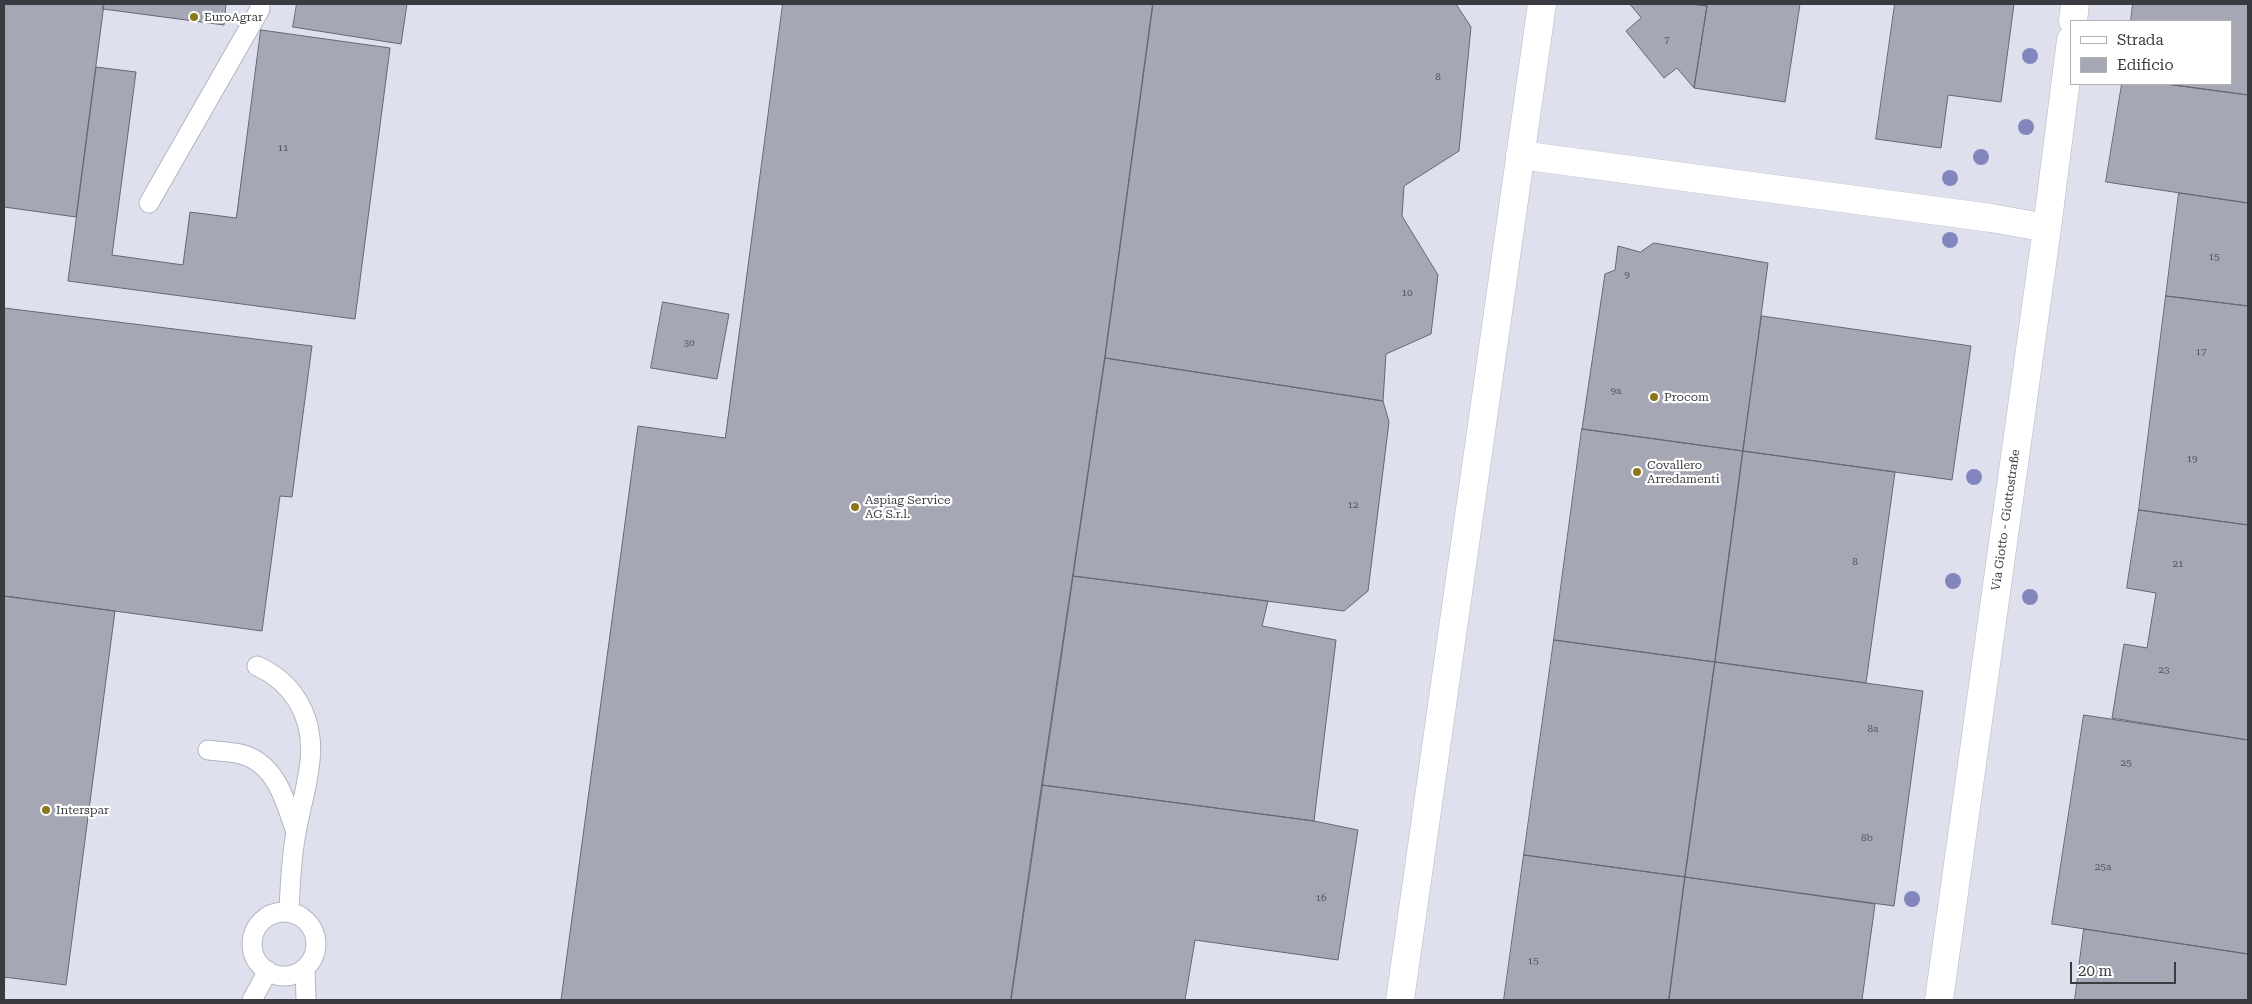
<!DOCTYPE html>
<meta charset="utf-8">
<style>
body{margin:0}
#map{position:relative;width:2252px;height:1004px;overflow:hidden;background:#dee1ed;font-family:"Roboto Serif",serif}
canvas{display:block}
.frame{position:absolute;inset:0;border:5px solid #3a3b40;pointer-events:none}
.legend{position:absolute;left:2070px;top:20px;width:162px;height:65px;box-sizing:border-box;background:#fff;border:1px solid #b0b1b3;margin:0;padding:6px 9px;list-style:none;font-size:15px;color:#3a3b40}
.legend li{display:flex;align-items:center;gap:10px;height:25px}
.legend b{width:25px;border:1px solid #b0b1b3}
.scale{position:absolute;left:2070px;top:962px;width:106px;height:22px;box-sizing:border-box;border:2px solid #3a3b40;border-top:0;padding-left:6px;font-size:15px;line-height:18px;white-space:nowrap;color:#3a3b40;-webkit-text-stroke:4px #fff;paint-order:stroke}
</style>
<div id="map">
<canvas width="2252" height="1004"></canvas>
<div class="frame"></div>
<ul class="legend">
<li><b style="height:6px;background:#fff"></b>Strada</li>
<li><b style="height:14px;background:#a5a8b4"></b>Edificio</li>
</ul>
<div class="scale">20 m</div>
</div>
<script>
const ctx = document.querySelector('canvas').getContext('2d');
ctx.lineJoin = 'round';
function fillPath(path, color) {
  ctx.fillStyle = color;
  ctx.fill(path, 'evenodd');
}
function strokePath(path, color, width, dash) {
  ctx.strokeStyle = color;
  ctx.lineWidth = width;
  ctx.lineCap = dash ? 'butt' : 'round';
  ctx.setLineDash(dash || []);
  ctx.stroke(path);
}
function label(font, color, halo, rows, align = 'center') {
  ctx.font = font + ' "Roboto Serif",serif';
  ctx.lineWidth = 4.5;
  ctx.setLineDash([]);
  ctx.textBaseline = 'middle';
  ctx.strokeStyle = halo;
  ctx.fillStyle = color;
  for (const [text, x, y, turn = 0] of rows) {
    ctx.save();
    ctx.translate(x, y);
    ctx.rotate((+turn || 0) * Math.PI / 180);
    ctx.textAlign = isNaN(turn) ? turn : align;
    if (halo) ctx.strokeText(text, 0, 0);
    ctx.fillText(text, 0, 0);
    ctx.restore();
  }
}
const building = new Path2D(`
 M4 4H104L76 217 4 207Z
 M104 4H226L224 25 103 9Z
 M297 4H407L401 44 293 27Z
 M783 4H1153L1105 358 1011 1000H561L638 426 725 438Z
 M1153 4H1456L1471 27 1459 151 1404 186 1402 216 1438 275 1431 334 1386 354 1383 401 1105 358Z
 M1630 4H1691L1707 6 1694 88 1677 68 1664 78 1626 31 1641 18Z
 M1691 4H1800L1785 102 1694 88 1707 6Z
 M1895 4H2014L2001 102 1948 95 1941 148 1876 139Z
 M2133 4H2248V95L2166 84H2231V21H2131Z
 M261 30 390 48 355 319 68 281 96 67 136 72 112 255 183 265 190 212 236 218Z
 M2122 84H2166L2248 95V203L2106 182Z
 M2179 193 2248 203V306L2166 296Z
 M1654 243 1768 263 1743 451 1582 429 1605 274 1615 270 1618 246 1640 252Z
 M2166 296 2248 306V525L2139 510Z
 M663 302 729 314 717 379 651 368Z
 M4 308 312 346 292 497 280 496 262 631 4 596Z
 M1762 316 1971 346 1952 480 1743 451Z
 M1105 358 1383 401 1389 422 1368 591 1344 611 1073 576Z
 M1582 429 1743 451 1715 662 1554 640Z
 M1743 451 1895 472 1866 683 1715 662Z
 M2139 510 2248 525V740L2112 718 2124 644 2147 648 2156 593 2127 588Z
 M1073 576 1268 601 1262 626 1336 640 1314 821 1042 785Z
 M4 596 115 611 66 985 4 977Z
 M1554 640 1715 662 1685 877 1524 855Z
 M1715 662 1923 691 1894 906 1685 877Z
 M2084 715 2248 740V954L2052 924Z
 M1042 785 1314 821 1358 830 1338 960 1195 940 1185 1000H1011Z
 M1524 855 1685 877 1669 1000H1504Z
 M1685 877 1875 904 1862 1000H1669Z
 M2084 929 2248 954V1000H2075Z`);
fillPath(building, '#a5a8b4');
strokePath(building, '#656772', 1);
const lane = new Path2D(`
 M149 203 260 9V4
 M257 666C275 674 287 684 297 700 324 743 304 787 296 833 291 859 290 886 289 912
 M208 750C220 752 235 751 247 756 278 768 286 804 296 832
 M252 944a32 32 0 1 1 64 0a32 32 0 1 1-64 0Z
 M305 968 306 1000
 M252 1000 268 971`);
const street = new Path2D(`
 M2073 21 2075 4
 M1520 155 1991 218 2047 228
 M1400 1000 1542 4
 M1939 1000 2047 228 2071 40`);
strokePath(lane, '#b3b5c1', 21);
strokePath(street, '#b3b5c1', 29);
strokePath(lane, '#fff', 19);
strokePath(street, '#fff', 28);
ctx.fillStyle = '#8286bc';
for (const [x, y] of [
 [2030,56],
 [2026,127],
 [1981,157],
 [1950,178],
 [1950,240],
 [1974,477],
 [1953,581],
 [2030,597],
 [1912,899]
]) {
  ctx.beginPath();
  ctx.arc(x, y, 8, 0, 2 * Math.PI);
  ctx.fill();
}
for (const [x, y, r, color] of [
 [194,17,5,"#8b761a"],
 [1654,397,5,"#8b761a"],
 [1637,472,5,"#8b761a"],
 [855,507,5,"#8b761a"],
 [46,810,5,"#8b761a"]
]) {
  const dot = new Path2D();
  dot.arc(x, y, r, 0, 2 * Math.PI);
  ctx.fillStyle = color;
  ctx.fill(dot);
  strokePath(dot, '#fff', 2);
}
label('10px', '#55565d', null, [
 ["7",1667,40],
 ["8",1438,77],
 ["11",283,148],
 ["15",2214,257],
 ["9",1627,275],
 ["10",1407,293],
 ["30",689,343],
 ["17",2201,352],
 ["9a",1616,391],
 ["19",2192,459],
 ["12",1353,505],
 ["8",1855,562],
 ["21",2178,564],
 ["23",2164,670],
 ["8a",1873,729],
 ["25",2126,763],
 ["8b",1867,838],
 ["25a",2103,867],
 ["16",1321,898],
 ["15",1533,961]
]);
label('12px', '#3a3b40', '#fff', [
 ["EuroAgrar",204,17],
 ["Procom",1664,397],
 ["Covallero",1647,465],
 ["Arredamenti",1647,479],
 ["Aspiag Service",865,500],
 ["AG S.r.l.",865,514],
 ["Interspar",56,810]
], 'left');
label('12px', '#3a3b40', '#fff', [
 ["Via Giotto - Giottostraße",2006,520,-82]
]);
</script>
